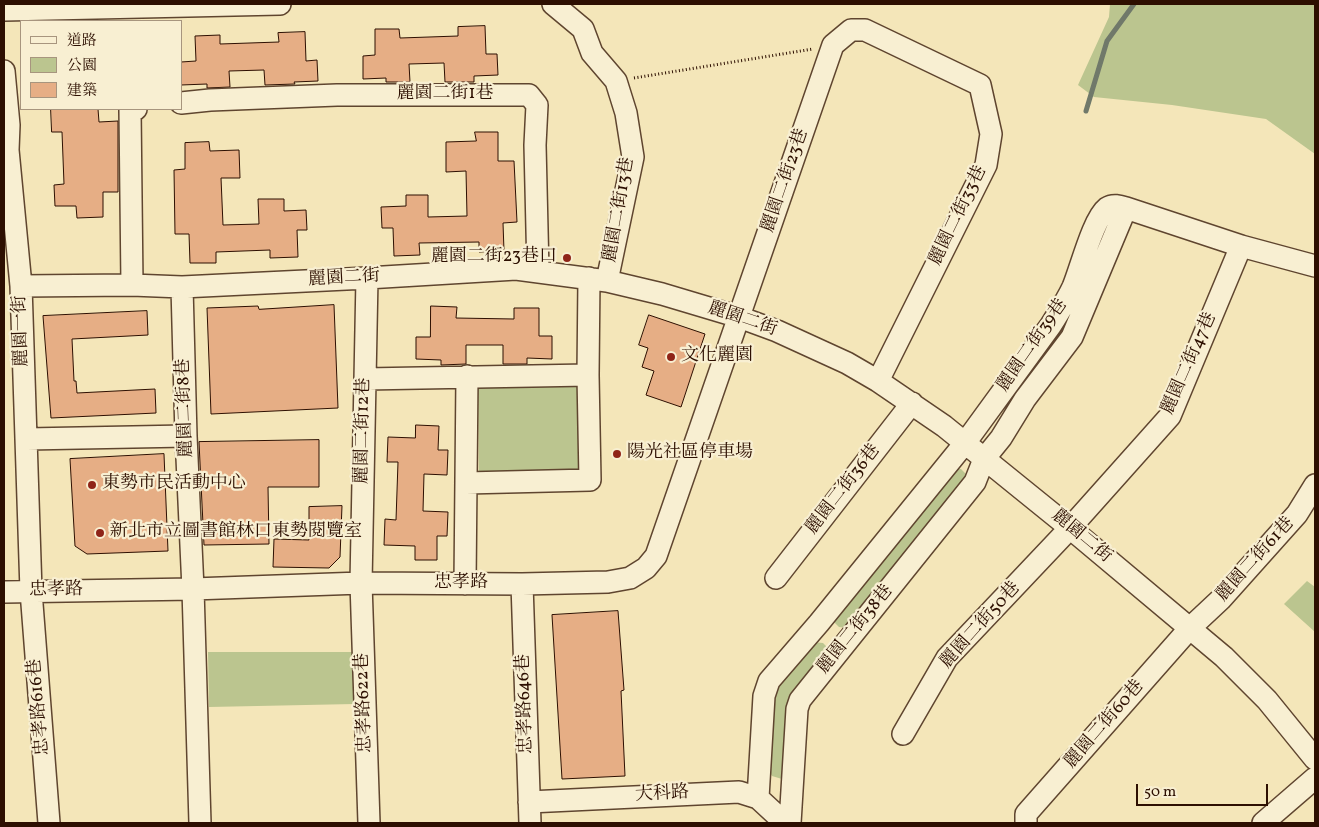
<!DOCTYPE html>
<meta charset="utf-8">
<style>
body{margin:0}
#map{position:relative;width:1319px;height:827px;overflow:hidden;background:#f4e6b9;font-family:Vollkorn,"Noto Serif TC",serif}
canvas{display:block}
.frame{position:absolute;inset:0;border:5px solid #2d0f01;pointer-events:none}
.legend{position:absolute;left:20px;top:20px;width:162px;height:90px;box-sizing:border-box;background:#f8efd2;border:1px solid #a7957e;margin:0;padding:6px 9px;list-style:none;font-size:15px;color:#2d0f01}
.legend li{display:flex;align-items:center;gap:10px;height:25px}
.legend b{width:25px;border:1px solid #a7957e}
.scale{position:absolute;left:1136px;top:784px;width:132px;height:22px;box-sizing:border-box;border:2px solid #2d0f01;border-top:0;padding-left:6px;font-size:15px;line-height:18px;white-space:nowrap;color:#2d0f01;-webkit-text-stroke:4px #f8efd2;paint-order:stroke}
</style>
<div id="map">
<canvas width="1319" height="827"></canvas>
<div class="frame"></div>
<ul class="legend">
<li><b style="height:6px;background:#f8efd2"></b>道路</li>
<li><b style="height:14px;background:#bbc58f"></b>公園</li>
<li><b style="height:14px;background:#e6ae85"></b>建築</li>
</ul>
<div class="scale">50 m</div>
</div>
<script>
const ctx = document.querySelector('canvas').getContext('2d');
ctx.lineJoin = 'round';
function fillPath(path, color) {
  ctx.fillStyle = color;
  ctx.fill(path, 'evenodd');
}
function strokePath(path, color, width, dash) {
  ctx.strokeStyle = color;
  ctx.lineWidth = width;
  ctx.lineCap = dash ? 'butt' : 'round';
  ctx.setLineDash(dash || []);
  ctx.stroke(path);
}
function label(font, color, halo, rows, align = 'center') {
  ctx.font = font + ' Vollkorn,"Noto Serif TC",serif';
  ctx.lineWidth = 4.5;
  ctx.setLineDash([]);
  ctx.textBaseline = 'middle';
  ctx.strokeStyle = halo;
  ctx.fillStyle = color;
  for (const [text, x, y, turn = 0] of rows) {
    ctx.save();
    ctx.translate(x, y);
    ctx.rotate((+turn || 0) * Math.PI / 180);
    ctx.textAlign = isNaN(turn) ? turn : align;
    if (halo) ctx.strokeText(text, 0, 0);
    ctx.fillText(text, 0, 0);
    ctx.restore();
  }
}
fillPath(new Path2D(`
 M1110 4H1315V154L1266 119 1172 105 1094 97 1078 85 1109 17Z
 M579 384 580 474 479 476 478 386Z
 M953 467 961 469 966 474 965 481 847 628 839 627 834 622V613Z
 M1307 581 1315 587V632L1284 604Z
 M813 642 823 643 826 646 825 657 787 770 782 779 772 776 767 768 775 688Z
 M208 652H353L354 704 209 707Z`), '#bbc58f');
strokePath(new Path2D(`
 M1086 111 1107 41 1134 4`), '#70796a', 5);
const building = new Path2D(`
 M485 26 486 54H497L498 75 474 76V82H445L444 63 409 64 410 82H386V78L363 79V56L375 55V29H399L400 38 458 36V27Z
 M305 32 306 61 317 60 318 81 294 82 295 84 265 85 264 70 229 71 230 87 207 88V84L181 85V62L196 61 195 36 220 35V44L279 42 278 33Z
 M51 109H98L99 122 118 121V192H103V217L77 218 76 206H55L54 185 64 184 62 132H52Z
 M475 132H498V161H514L517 222 503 223 504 251 479 252V242L419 243 420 255 394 256 393 228H382L381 207 406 206V195H428V217L467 216 466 171 446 172V142L476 141Z
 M209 142 210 151 239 150 240 178H221L223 225 259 224 258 199H284V211L306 210 307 230H297L298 257 270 258V250L216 252V263H190L189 234H175L174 170 185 169V143Z
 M334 305 338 408 211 414 207 308 258 306 259 309Z
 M431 306 457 307 456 318 514 319V308H539V336H552V359L527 358V364H503V345H466V364L441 365V360L416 359V337H430Z
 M147 311 148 335 72 339 74 381H76L77 393 155 389 156 413 51 418 43 316Z
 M649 315 705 334 681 407 646 395 654 371 642 367 648 348 639 345Z
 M416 425 439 426 438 450H448L447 475 424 474 423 511 448 512 447 536H437V560H415V546L384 545 385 519 396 520 398 462H387L388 437 415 438Z
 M319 440V487H268L269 544 204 545 199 442Z
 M164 454 168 551 87 554 75 546 70 459Z
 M342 506 340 557 329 568 273 567 274 539 309 540V507Z
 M618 611 624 690 621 691 625 776 562 779 552 615Z`);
fillPath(building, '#e6ae85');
strokePath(building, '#2d0f01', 1);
const minor = new Path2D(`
 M553 4 583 29 592 53 616 81 626 113 633 157 607 281
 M4 10 280 4
 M4 71 9 125 8 150 21 286 31 591 49 823
 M181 103 210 100 337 95H529L537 105 535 145 538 272
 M367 278 361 583 369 823
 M132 285 130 110 136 109
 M21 286 132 285 182 287 367 278 516 269 607 281 662 294 739 317 777 331 847 363 878 381 944 426 1070 528 1224 657 1267 700 1315 759
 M182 287 186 436 193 589 200 823
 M365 379 588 375
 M27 439 186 436
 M466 483 590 480 588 375 589 278
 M776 578 912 403
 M465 584 467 376
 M522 584 530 823
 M4 592 193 589 361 583 522 584 608 582 630 578 646 568 656 556 833 45 851 30H865L980 85 991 134 986 165 878 381
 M903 734 947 658 1070 528 1170 416 1241 246 1315 266
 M758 798 764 696 769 681 819 623 965 443 1051 325C1059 312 1067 300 1073 287 1081 268 1093 219 1107 208 1113 204 1120 206 1126 208L1241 246
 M529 802 739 792 758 798 785 823
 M790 823 797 709 800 700 975 482 984 459 1001 438 1025 399 1072 337 1126 208
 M1026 823V814L1190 628 1221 599 1297 514 1315 485
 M1263 823 1315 778`);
strokePath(minor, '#5f452f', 24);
strokePath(new Path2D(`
 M634 78 813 49`), '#2d0f01', 3, [1, 2.5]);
strokePath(minor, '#f8efd2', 21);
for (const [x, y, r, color] of [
 [567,258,5,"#8f2418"],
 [671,357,5,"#8f2418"],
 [617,454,5,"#8f2418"],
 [92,485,5,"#8f2418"],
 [100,533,5,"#8f2418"]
]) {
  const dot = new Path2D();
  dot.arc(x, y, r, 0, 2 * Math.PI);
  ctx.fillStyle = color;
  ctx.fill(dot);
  strokePath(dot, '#f8efd2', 2);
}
label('18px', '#2d0f01', '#f8efd2', [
 ["麗園二街1巷",445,95],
 ["麗園二街23巷",786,181,-71],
 ["麗園二街13巷",620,210,-80],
 ["麗園二街33巷",959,216,-64],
 ["麗園二街",344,279,-3],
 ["麗園二街",742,320,19],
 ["麗園一街",22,331,-92],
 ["麗園二街39巷",1033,346,-55],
 ["麗園二街47巷",1190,364,-66],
 ["麗園二街8巷",186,408,-92],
 ["麗園二街12巷",364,431,-89],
 ["麗園二街36巷",844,490,-52],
 ["麗園二街",1081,537,40],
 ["麗園二街61巷",1256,560,-48],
 ["忠孝路",461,584],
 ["忠孝路",56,591,-1],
 ["麗園二街50巷",981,626,-48],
 ["麗園二街38巷",856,630,-51],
 ["忠孝路622巷",365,703,-92],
 ["忠孝路646巷",526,704,-92],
 ["忠孝路616巷",40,707,-95],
 ["麗園二街60巷",1105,725,-49],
 ["大科路",662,795,-3]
]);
label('18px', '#2d0f01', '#f8efd2', [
 ["麗園二街23巷口",557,258,"right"],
 ["文化麗園",681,357],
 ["陽光社區停車場",627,454],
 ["東勢市民活動中心",102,485],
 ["新北市立圖書館林口東勢閱覽室",110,533]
], 'left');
</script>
